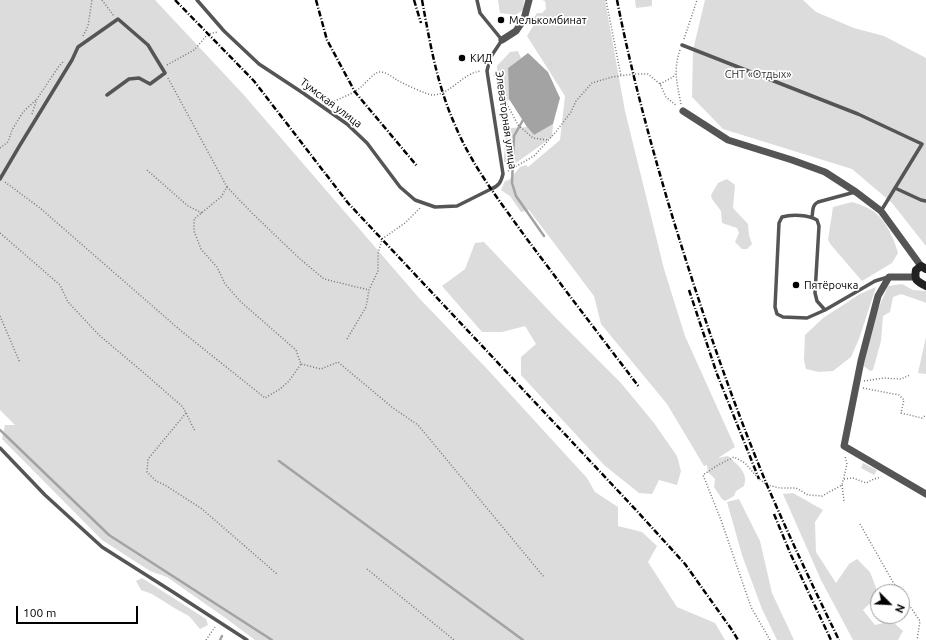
<!DOCTYPE html>
<meta charset="utf-8">
<style>
body{margin:0}
#map{position:relative;width:926px;height:640px;overflow:hidden;background:#fff;font-family:Ubuntu,sans-serif}
canvas{display:block}
.north{position:absolute;left:870px;top:584px;width:40px;height:40px;box-sizing:border-box;background:#fff;border:1px solid #999;border-radius:50%;rotate:114deg;font-size:11px;font-weight:700;line-height:16px;text-align:center;color:#000}
.north::after{content:'';display:block;margin:auto;width:14px;height:18px;background:#000;clip-path:polygon(50% 0,100% 100%,50% 72%,0 100%)}
.scale{position:absolute;left:16px;top:606px;width:122px;height:18px;box-sizing:border-box;border:2px solid #000;border-top:0;padding-left:5px;font-size:12px;line-height:14px;white-space:nowrap;color:#000;-webkit-text-stroke:3px #fff;paint-order:stroke}
</style>
<div id="map">
<canvas width="926" height="640"></canvas>
<div class="north">N</div>
<div class="scale">100 m</div>
</div>
<script>
const ctx = document.querySelector('canvas').getContext('2d');
ctx.lineJoin = 'round';
function fillPath(path, color) {
  ctx.fillStyle = color;
  ctx.fill(path, 'evenodd');
}
function strokePath(path, color, width, dash) {
  ctx.strokeStyle = color;
  ctx.lineWidth = width;
  ctx.lineCap = dash ? 'butt' : 'round';
  ctx.setLineDash(dash || []);
  ctx.stroke(path);
}
function label(font, color, halo, rows, align = 'center') {
  ctx.font = font + ' Ubuntu,sans-serif';
  ctx.lineWidth = 3.5;
  ctx.setLineDash([]);
  ctx.textBaseline = 'middle';
  ctx.strokeStyle = halo;
  ctx.fillStyle = color;
  for (const [text, x, y, turn = 0] of rows) {
    ctx.save();
    ctx.translate(x, y);
    ctx.rotate((+turn || 0) * Math.PI / 180);
    ctx.textAlign = isNaN(turn) ? turn : align;
    if (halo) ctx.strokeText(text, 0, 0);
    ctx.fillText(text, 0, 0);
    ctx.restore();
  }
}
fillPath(new Path2D(`
 M0 0H155L243 94 419 298 489 371 587 478 595 492 618 507V526L642 532 657 546 648 562 677 607 715 623 725 640H255L224 617 167 577 150 571 102 540 2 439 5 425H15L0 410Z
 M498 0H524L523 10 516 15 500 13Z
 M542 0H605L625 111 664 269 685 336 735 447 718 458 728 456C737 464 749 473 744 486L736 491 734 496 725 501 722 499 714 487 715 479 708 472 707 465 704 466 667 404 601 324 594 296 529 210 521 212 510 196 501 190 505 181 509 180 520 167 526 165 528 167 560 140 565 96 527 36 535 23 532 21 537 13H542L546 9 545 1Z
 M635 0H652V6L636 8Z
 M705 0H803L816 12 854 28 884 36 926 58V246L892 203 852 169 723 129 692 97 693 50Z
 M518 51 521 58 508 68 509 99 504 104 499 98 497 66 510 52Z
 M553 124 552 137 516 163 504 162 505 136 511 128 527 127 534 135Z
 M727 179 735 185 733 208 748 224 749 235 752 244 747 249H742L735 242 739 233 737 228 722 223 721 211 712 199 711 195 718 183Z
 M852 202C862 205 873 209 880 217 888 226 895 241 898 253L892 263 862 281 831 245 828 240 833 207Z
 M484 242 555 317 621 383 654 423 677 456 681 471 677 485 659 480 652 494 639 493 604 465 521 375V357L536 344 525 326 502 332H482L442 286 465 269 475 243Z
 M902 284 913 290 926 291V303L924 302 901 294 893 297 890 312 883 316 881 341 873 370 870 371 864 366V359L876 314 888 286Z
 M876 287 859 339 851 357 833 371 819 372 806 369 804 360 805 335 823 318 860 294Z
 M926 337V374L918 373Z
 M863 463 877 470 874 475 861 468Z
 M793 493 823 510 815 522 816 552 836 583 849 564 857 559 870 572 878 593V596L863 610 875 625 892 621 903 631 898 640H853L821 580 783 494Z
 M739 499 760 541 772 593 794 640H777L762 609 742 555 727 502Z
 M142 578 206 619 208 625 200 629 189 616 176 609 152 594 141 590 136 581Z`), '#dcdcdc');
fillPath(new Path2D(`
 M528 53 548 72 560 98 553 124 534 135 527 127 509 99 508 68Z`), '#a3a3a3');
strokePath(new Path2D(`
 M523 120 514 136 512 183 516 196 544 236
 M0 430 109 535 272 640
 M279 461 523 640
 M220 640 222 636`), '#a3a3a3', 2.5);
strokePath(new Path2D(`
 M102 0 114 16
 M606 0 621 76
 M83 36 88 26 92 0
 M684 39 697 0
 M680 50C673 70 677 84 681 104
 M167 65 194 50 208 34 218 32
 M494 75 501 80 507 104 518 125 533 138 548 140
 M168 78 227 187 221 197 194 219V231L201 249 217 267 225 284 241 302 296 350 301 364 321 369 338 362 393 408 418 425 544 577
 M660 84 673 77 675 74
 M329 104C339 98 352 95 361 87 366 83 374 72 380 72 387 72 392 77 397 80 402 83 427 95 433 95 452 94 462 73 481 71
 M32 114 37 99 59 66 64 61
 M0 148 8 142 12 130 23 112 37 99
 M147 170 188 206 202 213
 M508 171 534 156 555 133 571 112 576 101 592 83 612 77 634 74H648L660 84 666 97 677 106
 M5 182 40 208 180 330 265 398 280 389 289 381 301 364
 M227 187 252 213 299 258 324 279 369 290
 M0 233 60 285 68 302 99 335 144 373 183 407 195 431
 M0 316 20 363
 M347 339 366 307 369 290 378 271V254L382 239 405 223 420 208
 M864 381 884 378 901 379 910 375
 M863 388 899 395 904 400 901 413 922 418 926 415
 M186 413 148 459 147 472 156 481 165 485 202 509 277 574
 M844 479 853 478 866 483 874 479 881 477
 M842 485 844 501
 M860 524 893 582 900 592
 M367 569 454 640
 M902 595 920 621 917 640
 M206 640 215 627
 M770 640 751 607 721 520 703 475 718 465 734 457 745 463 758 478 767 485 780 488H796L808 495 822 496 842 485 847 464 845 456`), '#777', 1.5, [1, 2]);
strokePath(new Path2D(`
 M197 0 224 31 259 64 303 93 347 124 367 143 400 187 415 200 435 207 457 206 491 189C499 186 501 182 503 174L487 71 490 58 502 40 480 13 477 0
 M682 45 858 114 922 144 881 211
 M0 179 20 145 72 60 78 47 118 19 148 45 165 73 150 84 139 78 129 79 107 95
 M895 188 921 200 926 201
 M812 217C813 211 812 205 818 202L855 192
 M825 310 817 301 815 293 819 226 817 220C809 215 792 214 782 217L779 223 775 307 777 314 783 317 807 318 825 310 875 281 888 277
 M0 448 45 495 102 547 173 592 247 640`), '#555', 3.5);
strokePath(new Path2D(`
 M502 40 516 31 524 19 529 0
 M683 111 728 140 792 160 825 172 856 192 881 211 921 266
 M915 277H889L878 296 861 361 844 446 926 494`), '#555', 7);
strokePath(new Path2D(`
 M926 269 921 266 916 270C914 281 917 281 926 286`), '#222', 8);
strokePath(new Path2D(`
 M175 0 254 81 348 203 636 510 685 564 732 630 738 640
 M316 0 327 40 355 92 417 166
 M414 0 421 23
 M422 0C430 43 437 85 455 125 472 166 499 200 524 235 562 286 601 337 639 387
 M617 0C631 71 650 142 671 212 699 304 730 396 767 485 790 538 814 589 839 640
 M689 290 717 374 759 479
 M774 514 791 555 831 640`), '#000', 2.5, [6, 2, 1, 2]);
for (const [x, y, r, color] of [
 [501,20,4,"#000"],
 [462,58,4,"#000"],
 [796,285,4,"#000"]
]) {
  const dot = new Path2D();
  dot.arc(x, y, r, 0, 2 * Math.PI);
  ctx.fillStyle = color;
  ctx.fill(dot);
  strokePath(dot, '#fff', 1.5);
}
label('11px', '#000', '#fff', [
 ["Мелькомбинат",509,20],
 ["КИД",470,58],
 ["Пятёрочка",804,285]
], 'left');
label('11px', '#333', '#fff', [
 ["СНТ «Отдых»",758,74]
]);
label('11px', '#000', '#fff', [
 ["Тумская улица",331,103,37],
 ["Элеваторная улица",506,120,82]
]);
</script>
